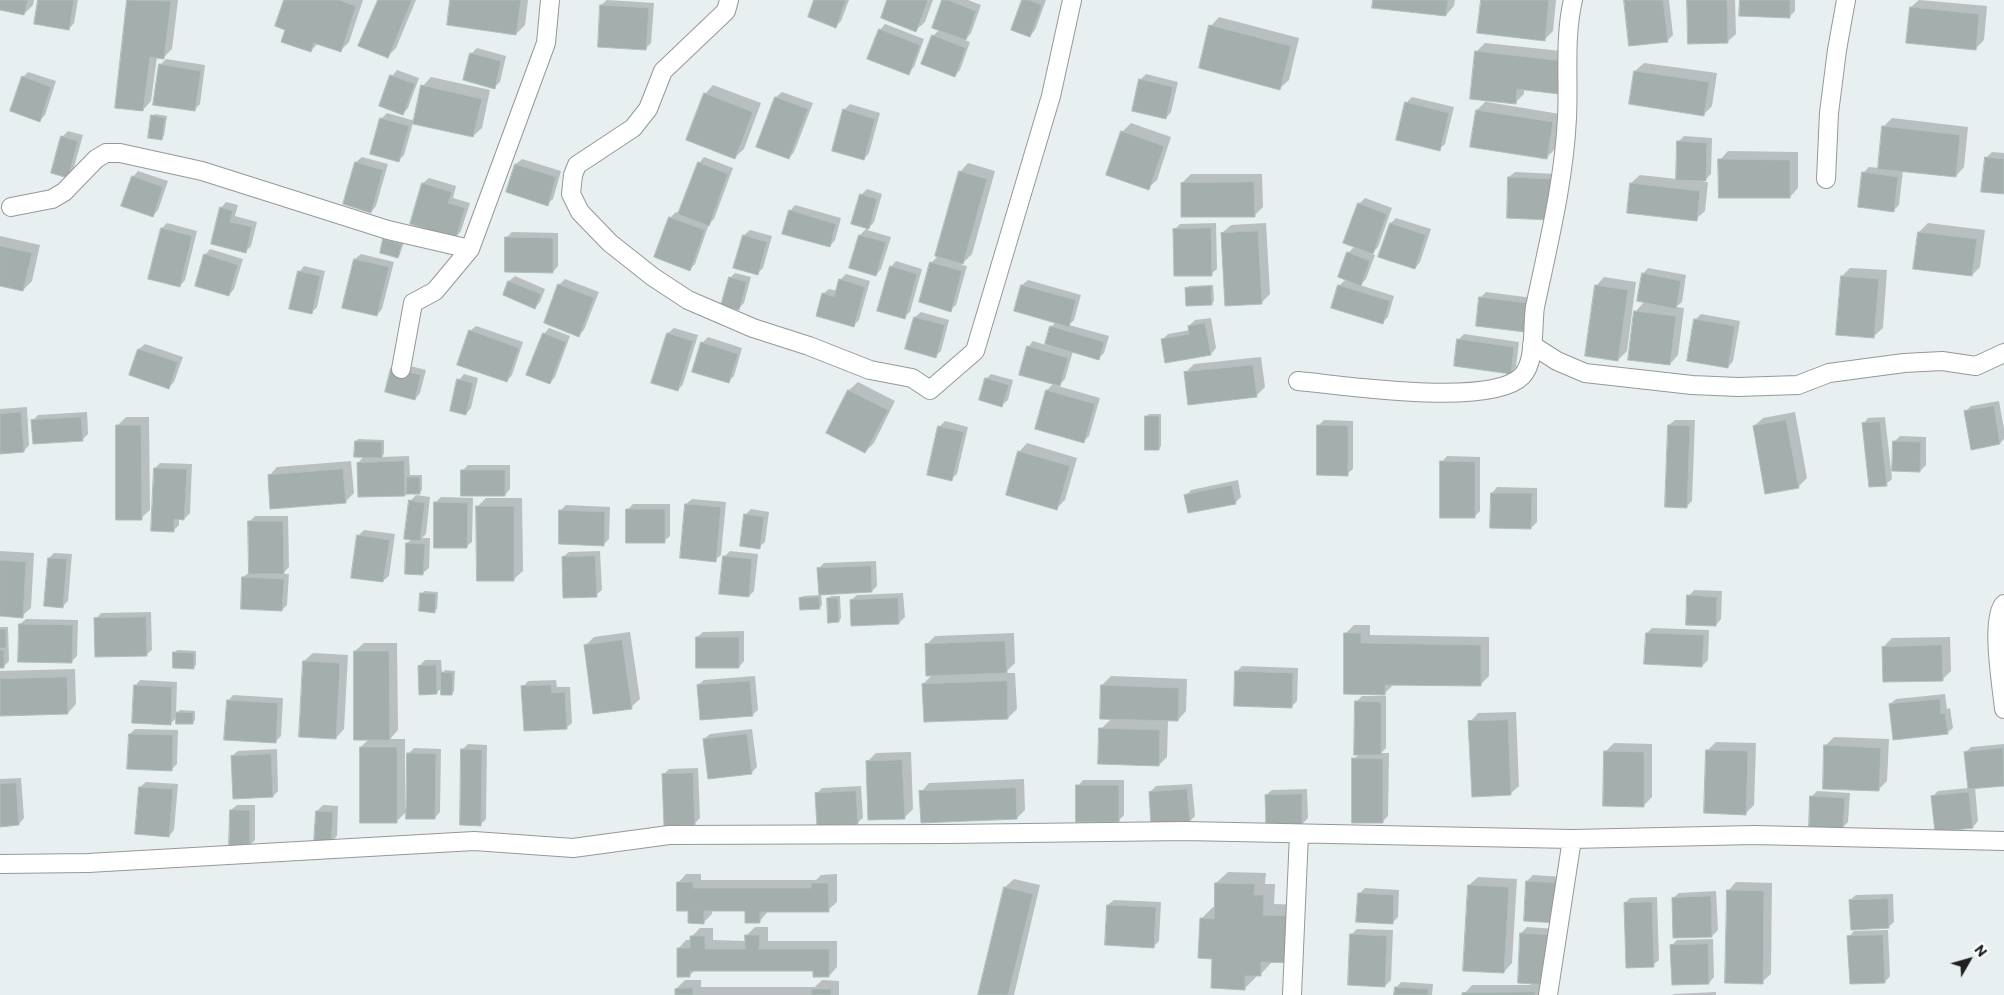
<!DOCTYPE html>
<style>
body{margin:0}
#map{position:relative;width:2004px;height:995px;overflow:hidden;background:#e8eff0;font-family:Commissioner,sans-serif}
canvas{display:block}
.north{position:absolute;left:1944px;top:935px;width:50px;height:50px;-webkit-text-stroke:4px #fff;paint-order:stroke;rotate:52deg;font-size:14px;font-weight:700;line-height:20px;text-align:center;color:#202020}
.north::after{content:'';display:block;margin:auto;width:18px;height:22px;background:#202020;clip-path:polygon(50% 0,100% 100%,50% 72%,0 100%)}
</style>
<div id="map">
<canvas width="2004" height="995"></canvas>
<div class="north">N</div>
</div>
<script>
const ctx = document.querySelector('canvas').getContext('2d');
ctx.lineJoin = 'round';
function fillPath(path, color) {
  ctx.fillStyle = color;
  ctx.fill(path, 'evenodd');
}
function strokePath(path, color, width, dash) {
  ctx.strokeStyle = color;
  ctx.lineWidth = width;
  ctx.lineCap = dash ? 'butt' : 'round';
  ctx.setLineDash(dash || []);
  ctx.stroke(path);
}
fillPath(new Path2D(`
 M0 0H34L33 5 24 14 0 9Z
 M39 0H78L74 23 69 29Z
 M129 0H178L172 49 163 58 157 57 151 101 143 110 116 107Z
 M285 0H363L349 42 340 51 318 43 311 51 287 29Z
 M379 0H416L396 48 387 57Z
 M451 0H528L525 25 516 34Z
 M607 0 654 3 651 43 645 49 601 5Z
 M815 0H849L841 21 836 26Z
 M889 0H933L925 22 916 30Z
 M944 0H968L981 5 971 33 965 40 970 42 960 70 954 76 923 64 933 36 940 29Z
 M1024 0H1046L1035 30 1030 36Z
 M1374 0H1455L1454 6 1446 15Z
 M1482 0H1556L1553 31 1544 40Z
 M1626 0H1669L1673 35 1667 41Z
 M1688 0H1735L1736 34 1727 42Z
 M1741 0H1795V11L1789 17Z
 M1919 0 1987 6 1984 40 1975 49 1911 7Z
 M1219 17 1299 38 1289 80 1280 88 1211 26Z
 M885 24 924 39 914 67 908 73 880 30Z
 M1485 43 1571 52 1524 88V94L1515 103 1487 100V102L1560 114 1555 149 1546 158 1477 110 1487 100 1477 51Z
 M477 48 506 56 500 82 494 87 471 54Z
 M166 59 205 65 200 104 194 110 160 65Z
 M1644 63 1717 73 1712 106 1704 114 1635 71Z
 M397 70 419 78 408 108 403 114 392 76Z
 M28 72 56 81 45 115 40 120 23 77Z
 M1146 74 1178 82 1171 112 1166 118 1140 80Z
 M431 77 490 90 482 128 473 136 413 123 404 155 399 160 381 119 387 113 415 121 423 86Z
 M713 85 761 103 744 149 735 157 705 94Z
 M782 92 813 103 794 152 789 158 758 146 776 97Z
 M1412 97 1454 107 1445 144 1439 149 1406 103Z
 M850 104 880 113 869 153 864 159 844 110Z
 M155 114 167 116 164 136 161 139 153 116Z
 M1892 118 1968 127 1964 167 1956 176 1903 170 1899 205 1893 211 1863 173 1869 167 1879 168 1883 127Z
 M1131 123 1171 137 1157 180 1148 188 1122 132Z
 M68 131 83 135 73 171 68 176 62 137Z
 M1684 136 1712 138 1711 174 1703 182H1708L1705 211 1696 219 1631 183 1640 175 1677 179 1678 142Z
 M1728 151 1798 152V188L1790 197 1720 160Z
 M1992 152 2004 153V193L1986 158Z
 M362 157 388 164 376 206 371 212 344 204 356 162Z
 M704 157 733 168 714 219 709 224 695 264 690 269 656 256 671 217 676 212 680 213 699 163Z
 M522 159 561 171 553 199 547 204 507 192 516 164Z
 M968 163 995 171 972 254 961 265 967 266 956 305 950 310 931 263 938 256 960 172Z
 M138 171 168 181 158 210 153 216 133 177Z
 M1515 172 1557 174 1555 213 1509 177Z
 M1191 174H1262L1263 207 1254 216 1182 183Z
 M429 178 456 186 453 198 470 203 461 231 456 237 411 223 423 183Z
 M867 189 882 194 874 222 867 230 891 237 881 269 876 275 851 267 860 235 867 228 861 195Z
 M1365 198 1392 208 1378 247 1371 254 1375 255 1366 279 1360 285 1394 296 1388 317 1382 323 1339 286 1346 279 1348 253 1355 246 1359 204Z
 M226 202 238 205 235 216 257 222 251 246 246 251 221 208Z
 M795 205 841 218 835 240 830 246 790 211Z
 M1396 218 1431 229 1420 262 1415 268 1380 256 1391 223Z
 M167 223 197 231 185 280 180 286 162 228Z
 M1216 223 1217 269 1211 274 1175 229 1180 224Z
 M1266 223 1270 294 1261 303 1222 233 1231 225Z
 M1928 223 1985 230 1980 267 1972 275 1914 268 1919 232Z
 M750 230 772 236 763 268 757 274 744 235Z
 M512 232 558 233V266L553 272 506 238Z
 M0 236 40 245 32 281 23 290 0 285Z
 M387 237 404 242 400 254 398 257 384 239Z
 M210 249 243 259 234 289 229 295 205 255Z
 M361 254 394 262 382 309 377 315 344 307 355 259Z
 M896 261 922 269 910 312 904 317 891 267Z
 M304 266 325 271 317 307 311 313 299 272Z
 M1648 268 1686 275 1682 302 1676 307 1684 308 1678 355 1670 364 1635 312 1645 301 1643 274Z
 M1850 268 1887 270 1883 328 1874 336 1842 276Z
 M735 273 751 277 744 303 738 309 730 278Z
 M846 274 870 281 859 320 853 326 823 294 829 289 837 291 840 280Z
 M515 276 545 289 540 302 535 307 504 295 509 281Z
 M1604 277 1636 282 1627 351 1618 360 1596 286Z
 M565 279 599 292 584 330 579 335 545 322 560 284Z
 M1028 280 1081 295 1074 320 1069 325 1109 336 1104 353 1099 358 1073 351 1065 379 1058 386 1100 398 1089 436 1084 441 1047 390 1054 383 1028 347 1033 341 1046 345 1051 327 1056 322 1015 310 1022 285Z
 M1213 285 1214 301 1212 304 1186 289 1189 286Z
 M1486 292 1533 298 1530 325 1480 298Z
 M921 312 949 320 941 351 935 356 906 348 915 317Z
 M1701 314 1740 321 1733 361 1728 367 1695 320Z
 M1211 318 1216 348 1211 354 1162 340 1168 334 1190 330 1189 326 1195 320Z
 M476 326 523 342 512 375 507 381 470 331Z
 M549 328 570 336 555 377 550 383 544 334Z
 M674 328 698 335 683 384 678 390 668 333Z
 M1464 334 1519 342 1516 367 1511 373 1458 340Z
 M708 337 742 348 734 376 728 382 702 343Z
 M145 344 183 357 174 382 169 387 131 374 139 349Z
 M1261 357 1265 387 1256 396 1185 373 1194 364Z
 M398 363 426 370 420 393 415 399 392 368Z
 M464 374 478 378 471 408 466 414 459 380Z
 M991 374 1013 380 1008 400 1002 405 986 379Z
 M858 382 895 401 874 443 865 452 828 433 849 390Z
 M1999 401 2004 429V439L2000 443 1965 412 1971 406Z
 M27 407 29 445 24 451 0 453V409Z
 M87 412 88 434 82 440 33 420 38 415Z
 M1795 412 1807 478 1798 487 1754 426 1763 418Z
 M1149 414H1161V446L1159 449 1147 416Z
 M126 417H149L150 510 141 518 117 426Z
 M1885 417 1892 479 1886 484 1863 424 1868 418Z
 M1324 420 1353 421V469L1347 474 1318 426Z
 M1675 420H1695L1692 501 1686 507 1669 425Z
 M945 421 968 427 957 474 951 479 939 427Z
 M1900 436 1926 437V465L1920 471 1894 442Z
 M358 439 384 440V454L381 457 409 456 410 475H422V490L419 493 407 492 404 495 358 463 364 456 356 442Z
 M1027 443 1077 458 1065 500 1057 508 1019 452Z
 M1447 456 1480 457V511L1474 517 1442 462Z
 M351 461 354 493 345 502 269 476 277 467Z
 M160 463 192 464 190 513 184 519 179 518V525L173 531 155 468Z
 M468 465H510V489L505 495 462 471Z
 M1238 480 1241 497 1236 502 1186 496 1191 490Z
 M1497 487 1537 488V522L1531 528 1492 493Z
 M416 495 430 497 426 534 422 538H430L429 568 423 573 407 543 412 539 410 501Z
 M441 497 473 498 472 542 466 547 436 502Z
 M486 498H522L523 571 514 579 477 507Z
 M692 499 726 502 721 555 715 560 686 504Z
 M633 504H670V536L664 541 627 510Z
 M566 505 610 507 609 539 604 544 561 510Z
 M751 509 769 512 765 542 759 547 745 515Z
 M255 516H288L289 567 282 574H289L287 605 282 610 243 577 250 572V521Z
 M364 530 395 534 389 576 383 581 353 577 359 535Z
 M0 551 34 553 31 608 22 616 0 615Z
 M600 551 602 590 596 595 563 557 569 552Z
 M730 551 758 554 754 591 749 596 724 557Z
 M54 553 72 554 68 601 62 607 49 558Z
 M876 561 877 586 872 591 821 593 822 605 819 608 800 598 803 596 820 595 819 568 824 563Z
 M1694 590 1722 591 1721 619 1716 625 1689 596Z
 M424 591 438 592 437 609 434 611 422 594Z
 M903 593 905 617 899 623 851 600 857 595Z
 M831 596H840L841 618 839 621 828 599Z
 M151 612 152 650 146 655 96 619 101 613Z
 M26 619 78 620 77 656 71 662 20 624Z
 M1354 625H1370V635L1489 637V676L1480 685H1393L1385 693 1346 633Z
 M0 627H8L9 661 3 667 0 666Z
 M1652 628 1709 630 1708 660 1702 666 1647 633Z
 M744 631V661L739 667 697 637 703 632Z
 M630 632 640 699 631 707 585 646 594 637Z
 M1014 633 1015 663 1005 673H1015L1017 709 1008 718 923 684 932 675 926 645 935 636Z
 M1950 637 1951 671 1942 680 1883 647 1892 638Z
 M364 643H397L398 730 390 739H405V808H407L408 754 414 748 441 749 440 812 435 818 407 811 396 822 361 747 369 739 355 651Z
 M177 650 196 651V665L193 668 175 653Z
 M313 653 348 655 344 729 336 738 304 661Z
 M425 660H441L442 674 445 670 455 671 454 691 452 694 442 688 436 693 419 666Z
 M1242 666 1298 668 1297 701 1292 706 1236 672Z
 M75 669 76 704 68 713 0 715V671Z
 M755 676 758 710 752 715 698 685 704 680Z
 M1111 676 1187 679 1186 711 1178 720H1168L1167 757 1159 765 1101 729 1112 718 1102 685Z
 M140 680 177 682 176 714 180 710 195 711V720L192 723 177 717 170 724 135 686Z
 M556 680 557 687H570L572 723 566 728 523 687 528 681Z
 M1945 694 1947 709 1950 708 1953 728 1947 733 1890 704 1896 699Z
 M233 695 283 698 281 736 276 741 228 701Z
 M1362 696H1386V748L1381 753H1389L1388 816 1382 822 1354 759 1359 754 1356 702Z
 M1516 712 1519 786 1510 794 1470 722 1478 713Z
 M135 729 178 730 177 764 171 770 130 734Z
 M752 729 757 767 751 773 704 739 710 734Z
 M1834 737 1889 739 1887 781 1878 790 1825 746Z
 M1716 742 1756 743 1754 805 1745 814 1708 750Z
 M1614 743 1652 744V797L1643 806 1605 752Z
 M468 744 487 745 486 819 480 825 462 750Z
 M2004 744V784L1975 787 1978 821 1973 827 1932 797 1938 791 1969 788 1965 753 1971 747Z
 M277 749 278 791 273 796 232 756 238 751Z
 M911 752 913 809 905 817 867 762 876 753Z
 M698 768 700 818 695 823 663 775 669 769Z
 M21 778 24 818 19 824 0 826V779Z
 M1024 779 1025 810 1017 818 921 792 929 783Z
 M1083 780H1124V815L1118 821 1078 786Z
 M146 782 178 784 174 830 169 836 140 787Z
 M1192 784 1195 816 1189 822 1150 792 1156 786Z
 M861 786 863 818 857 823 817 793 822 788Z
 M1307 789 1308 818 1302 824 1266 795 1272 790Z
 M1817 791 1850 793 1848 822 1843 827 1811 797Z
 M237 805H255V840L249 846 231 810Z
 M323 805 338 806 337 836 331 842 317 811Z
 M1228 872 1266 873 1265 884H1275L1274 904 1304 905 1271 963 1260 975H1256V977L1244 989 1213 957 1201 919 1213 907H1215L1216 883Z
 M686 874H701V880H816L821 875 837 874V902L828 910H769L760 921 746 910H712V914L704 922 678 883Z
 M1533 875 1565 877 1525 920 1527 881Z
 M1478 877 1517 879 1512 963 1504 972 1469 885Z
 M1014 879 1040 885 1014 995H980L1005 887Z
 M1736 882 1772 883 1771 974 1762 982 1728 891Z
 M1365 888 1399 890 1398 917 1393 922 1359 894Z
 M1716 891 1718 930 1712 936 1673 898 1679 893Z
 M1893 894 1894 922 1888 927 1850 900 1856 895Z
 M1657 897 1659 960 1653 965 1625 903 1630 898Z
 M1114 900 1161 902 1159 941 1154 946 1108 905Z
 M755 927H768V941H837V967L829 976 814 970H695L689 976 678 949 686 940H691V937L700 928H713V940L746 941V936Z
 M1527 927 1557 929 1544 995H1463L1472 985H1531L1521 933Z
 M1357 929 1393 930 1391 980 1385 986 1352 934Z
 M1888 930 1890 976 1885 982 1849 937 1854 931Z
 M1713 939 1714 977 1709 983 1671 946 1677 940Z
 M685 980H701V987H815L822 980 839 981V995H676V989Z
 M1401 982 1433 984 1432 995H1395L1396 988Z
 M1716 992V995H1672L1674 994Z`), '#0003');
const building = new Path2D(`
 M0 0H28L24 15 0 10Z
 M38 0H74L69 30 34 24Z
 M127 0 171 1 164 59 150 57 143 111 115 108Z
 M284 0H339L356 6 341 52 314 43 311 52 281 42 285 30 275 26Z
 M378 0H412L388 58 358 46Z
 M450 0H521L516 35 447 25Z
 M814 0H846L836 28 808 17Z
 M887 0H928L916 32 881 18Z
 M942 0H948L976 11 966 40 932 28Z
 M1022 0H1029L1042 5 1030 37 1011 30Z
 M1373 0H1448L1446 16 1372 8Z
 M1481 0H1549L1545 41 1477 33Z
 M1624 0H1663L1668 42 1629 46Z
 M1687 0H1727L1728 43 1688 44Z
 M1740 0H1790V18L1739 16Z
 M600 5 649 8 646 50 598 47Z
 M1910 7 1979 14 1976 50 1906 43Z
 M1209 25 1291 46 1280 90 1199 68Z
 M879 29 920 45 909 75 867 59Z
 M932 35 966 48 955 77 921 64Z
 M1475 51 1563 61 1559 94 1517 89 1516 104 1470 99Z
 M470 53 501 61 495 89 463 80Z
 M159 64 201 71 195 111 153 105Z
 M1634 71 1709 82 1704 116 1629 104Z
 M390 75 415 84 403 115 379 106Z
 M22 76 51 87 40 122 10 111Z
 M1139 79 1173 87 1166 119 1132 111Z
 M421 85 482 99 473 137 413 124Z
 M704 93 753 112 735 159 686 140Z
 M775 97 808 109 789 159 756 147Z
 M1405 102 1449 113 1440 151 1396 140Z
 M843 109 875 119 864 160 832 151Z
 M1476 110 1553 122 1547 159 1470 147Z
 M151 115 165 118 162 140 148 138Z
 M380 118 409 126 399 162 370 154Z
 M1882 126 1960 135 1956 177 1878 169Z
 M1121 131 1164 146 1149 190 1106 175Z
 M61 136 78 141 68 178 51 173Z
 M1677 141 1707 143 1706 181 1676 180Z
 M1985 157 2004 159V194L1981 192Z
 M1718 159 1790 160V198H1719Z
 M355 162 383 170 371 213 343 204Z
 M698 162 728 174 709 226 678 214Z
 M515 164 556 177 548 206 506 192Z
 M959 171 987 179 963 264 935 256Z
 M1862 172 1898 177 1894 212 1858 207Z
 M132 176 163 187 153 217 121 206Z
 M1508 177 1552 179 1550 220 1507 218Z
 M1254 182 1255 217H1181V183Z
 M422 183 452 192 448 203 465 208 456 238 410 224Z
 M1630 183 1700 191 1697 221 1627 213Z
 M860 194 877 199 869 229 851 224Z
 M1358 203 1387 214 1373 254 1343 243Z
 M220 207 233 211 230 222 252 227 246 253 211 244Z
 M789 210 836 224 830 247 782 234Z
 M669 217 705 230 690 271 654 257Z
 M1390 223 1426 235 1415 269 1378 257Z
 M161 228 192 236 180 287 148 279Z
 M1211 228 1212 276H1174L1173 229Z
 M1258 231 1262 304 1225 306 1221 233Z
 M1918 232 1977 239 1972 276 1913 269Z
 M743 235 767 242 758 275 733 268Z
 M859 235 886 242 876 276 849 268Z
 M505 237 553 238V273L505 272Z
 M383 239 402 244 398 258 380 253Z
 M0 246 32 253 23 291 0 286Z
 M1347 252 1370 261 1361 286 1338 277Z
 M204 254 238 265 229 296 195 286Z
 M354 259 389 267 377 316 342 308Z
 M930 262 962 271 951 312 919 302Z
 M890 266 917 274 905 319 877 311Z
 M298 271 320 276 312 314 289 309Z
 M1642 273 1681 281 1676 309 1637 301Z
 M1841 276 1879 279 1874 338 1836 335Z
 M729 277 747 282 739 310 721 305Z
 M839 279 865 287 854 327 816 316 822 293 834 297Z
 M508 281 541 294 535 309 503 295Z
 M558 284 594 298 579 337 544 323Z
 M1021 285 1076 300 1069 327 1014 311Z
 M1338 285 1390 301 1383 324 1331 308Z
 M1595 285 1628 290 1618 361 1585 356Z
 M1211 286 1212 305 1186 306 1185 288Z
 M1479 297 1528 303 1525 332 1476 326Z
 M1634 311 1676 316 1670 365 1628 360Z
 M914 317 945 325 936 358 905 349Z
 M1694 319 1735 326 1728 368 1687 361Z
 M1205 323 1211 355 1165 363 1161 339 1189 334 1188 326Z
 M1050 326 1104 342 1099 360 1045 344Z
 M469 330 519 348 507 382 457 365Z
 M543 333 566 342 550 384 526 375Z
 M667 333 693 341 678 391 651 383Z
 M1457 339 1514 347 1511 374 1454 366Z
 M701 342 738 354 729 383 692 372Z
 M1027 346 1068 358 1060 386 1019 375Z
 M138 349 178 362 169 389 129 375Z
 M1253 365 1257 397 1188 405 1184 372Z
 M391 368 421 375 415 400 385 392Z
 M985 378 1009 385 1002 407 979 400Z
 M457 379 473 383 466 415 450 411Z
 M848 390 888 410 865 453 826 433Z
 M1046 390 1095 404 1084 443 1035 429Z
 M1994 406 2000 444 1971 450 1964 411Z
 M21 412 24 452 0 454V414Z
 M1145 416H1159V450H1145Z
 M81 417 83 441 33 444 31 420Z
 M1786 420 1799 488 1765 494 1753 426Z
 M1880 422 1887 486 1869 487 1862 423Z
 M116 425H141L142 520H116Z
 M1317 425 1348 426V476L1317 475Z
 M1668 425 1690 426 1687 508 1665 507Z
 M938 426 964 432 952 481 927 475Z
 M355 441 382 442V458L354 457Z
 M1893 441 1921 442 1920 472 1892 471Z
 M1018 451 1070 466 1057 510 1006 495Z
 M404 461 405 496 358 497 357 463Z
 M1440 461 1475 462V518H1440Z
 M154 468 187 469 184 520 174 519V532L151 531Z
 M343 469 346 503 270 509 268 475Z
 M461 470H505V496H461Z
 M407 477H420V494H406Z
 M1232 485 1236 504 1188 513 1184 495Z
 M1491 493H1532L1531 529 1490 528Z
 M409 500 425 503 420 541 404 539Z
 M434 502 468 503 467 548H434Z
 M685 504 721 507 716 562 680 558Z
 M476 506H514V581H477Z
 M626 509H665V543H626Z
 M559 510 605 512 604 546 559 544Z
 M744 514 764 517 760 549 740 546Z
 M248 521H283L284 574H249Z
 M357 535 390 540 383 582 351 578Z
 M406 543 425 544 423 575 405 574Z
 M595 556 597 597 563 598 562 557Z
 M723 556 752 559 749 597 719 594Z
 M48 558 67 559 63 608 44 606Z
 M0 560 26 562 23 618 0 616Z
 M871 566 872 592 819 595 817 568Z
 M242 577 284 579 282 611 241 609Z
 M420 593 436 594 435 613 419 611Z
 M1687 595 1717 597 1716 626 1686 625Z
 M819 597 820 609 800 610 799 598Z
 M827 598H838L839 622 828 623Z
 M898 598 899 624 851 626 850 600Z
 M146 617 147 656 95 657 94 618Z
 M19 624 73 625 72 663 18 662Z
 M0 629H6V648H0Z
 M1344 633H1361V643L1481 645V686L1385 685V695L1344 694Z
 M1646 633 1704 635 1702 667 1644 664Z
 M696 637H739V668H696Z
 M622 640 632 709 593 714 584 645Z
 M1005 641 1007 673 926 676 925 644Z
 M1942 645 1943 681 1883 682 1882 647Z
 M0 650H4V668H0Z
 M354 651H389L390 740H354Z
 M173 652 194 653V669L173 668Z
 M303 661 340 663 336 739 299 737Z
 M436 665 437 694 419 695 418 666Z
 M1235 671 1293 673 1292 708 1234 706Z
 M441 672 453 673 452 695H441Z
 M67 677 68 714 0 716V679Z
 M750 681 753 716 700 720 697 685Z
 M1007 681 1008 719 924 722 922 684Z
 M134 685 172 687 171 725 132 723Z
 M551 685 552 693 565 692 567 729 524 731 521 686Z
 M1101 685 1179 688 1178 721 1100 719Z
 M1940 699 1941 714 1945 713 1948 734 1893 740 1889 704Z
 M227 700 278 703 276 743 224 740Z
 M1355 701 1381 702V755H1354Z
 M176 712 193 713V724H176Z
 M1508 720 1511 795 1472 797 1468 721Z
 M1099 728 1160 730 1159 766 1098 764Z
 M129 734 173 735 172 771 127 769Z
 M747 734 752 774 708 779 703 739Z
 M1824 745 1881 748 1879 791 1823 789Z
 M360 747H397V823H360Z
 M2003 748 2004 786 1968 789 1964 752Z
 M461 749 482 750 481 826 460 825Z
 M1706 750 1748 751 1746 815 1704 813Z
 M1604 751 1644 752V807L1603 806Z
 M407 753 436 754 435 819H406Z
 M271 754 273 797 233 799 231 756Z
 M1352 758 1383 759V823H1352Z
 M902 760 905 819 868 820 866 761Z
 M693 773 695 825 664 826 662 774Z
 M16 783 19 825 0 827V784Z
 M1076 785H1119V822H1076Z
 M139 787 173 789 169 837 135 834Z
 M1016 788 1017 819 921 823 919 791Z
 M1187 789 1190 823 1151 825 1149 792Z
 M856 791 858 824 817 826 815 793Z
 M1969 792 1973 828 1935 832 1931 796Z
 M1302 794V825L1266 826 1265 795Z
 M1810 796 1845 798 1843 829 1809 827Z
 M230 810H250V847H229Z
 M316 811 333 812 331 843 314 842Z
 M1526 881 1560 883 1558 923 1524 921Z
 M677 882H693V888H811V883H828L829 912H760V923H745V911H704V924L688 923V911H677Z
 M1215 883 1255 884 1254 895H1264L1263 915 1293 916 1291 963 1261 962V976H1245V990L1211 988 1212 959 1198 958 1200 918 1214 919Z
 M1468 885 1509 887 1504 973 1463 971Z
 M1004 887 1033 894 1008 995H978Z
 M1727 890 1764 891 1763 984 1725 983Z
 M1358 893 1394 895 1393 924 1356 922Z
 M1711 896 1712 937 1673 938 1672 898Z
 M1888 899 1889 928 1851 930 1849 900Z
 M1652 902 1654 967 1626 968 1624 903Z
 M1107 905 1156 907 1154 948 1105 945Z
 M1520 933 1552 935 1549 985 1518 983Z
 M1350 934 1387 936 1385 987 1348 985Z
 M745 935H760L759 949H829V977H813V971H690V977H677V948H690V936H705V949H745Z
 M1883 935 1885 983 1850 984 1847 936Z
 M1708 944 1709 984 1672 985 1670 945Z
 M1395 987 1428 989V995H1394Z
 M693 988V995H675V989Z
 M812 989H831V995H812Z
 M1535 992V995H1462V993Z`);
fillPath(building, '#a4aeac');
strokePath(building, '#acc0bd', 1);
const minor = new Path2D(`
 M729 0 726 11 663 71 648 109 633 128 577 165 573 175 571 194 580 212 610 243 653 277 688 300 753 328 809 346 870 370 912 378 930 390 975 351 1051 96 1072 0
 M1826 179 1829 113 1837 50 1846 0
 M11 207 52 199 64 192 96 159 106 153H120L202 171 388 230 470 249
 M1532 345 1557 361 1585 373 1692 385 1738 387 1798 385 1829 373 1904 363 1942 361 1976 366 2004 353
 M401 369 413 303 435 291 470 249 546 43 550 0
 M1298 381C1343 385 1491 408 1522 376 1536 362 1532 326 1535 307 1548 245 1564 182 1567 118 1569 79 1564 38 1573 0
 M2004 604C1990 619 2002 687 2004 709
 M0 864 88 863 474 841 573 848 669 835 947 834 1185 831 1572 839 1754 835 2004 841
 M1292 995 1299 834
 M1548 995 1572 839`);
strokePath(minor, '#979797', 20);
strokePath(minor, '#fff', 18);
</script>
